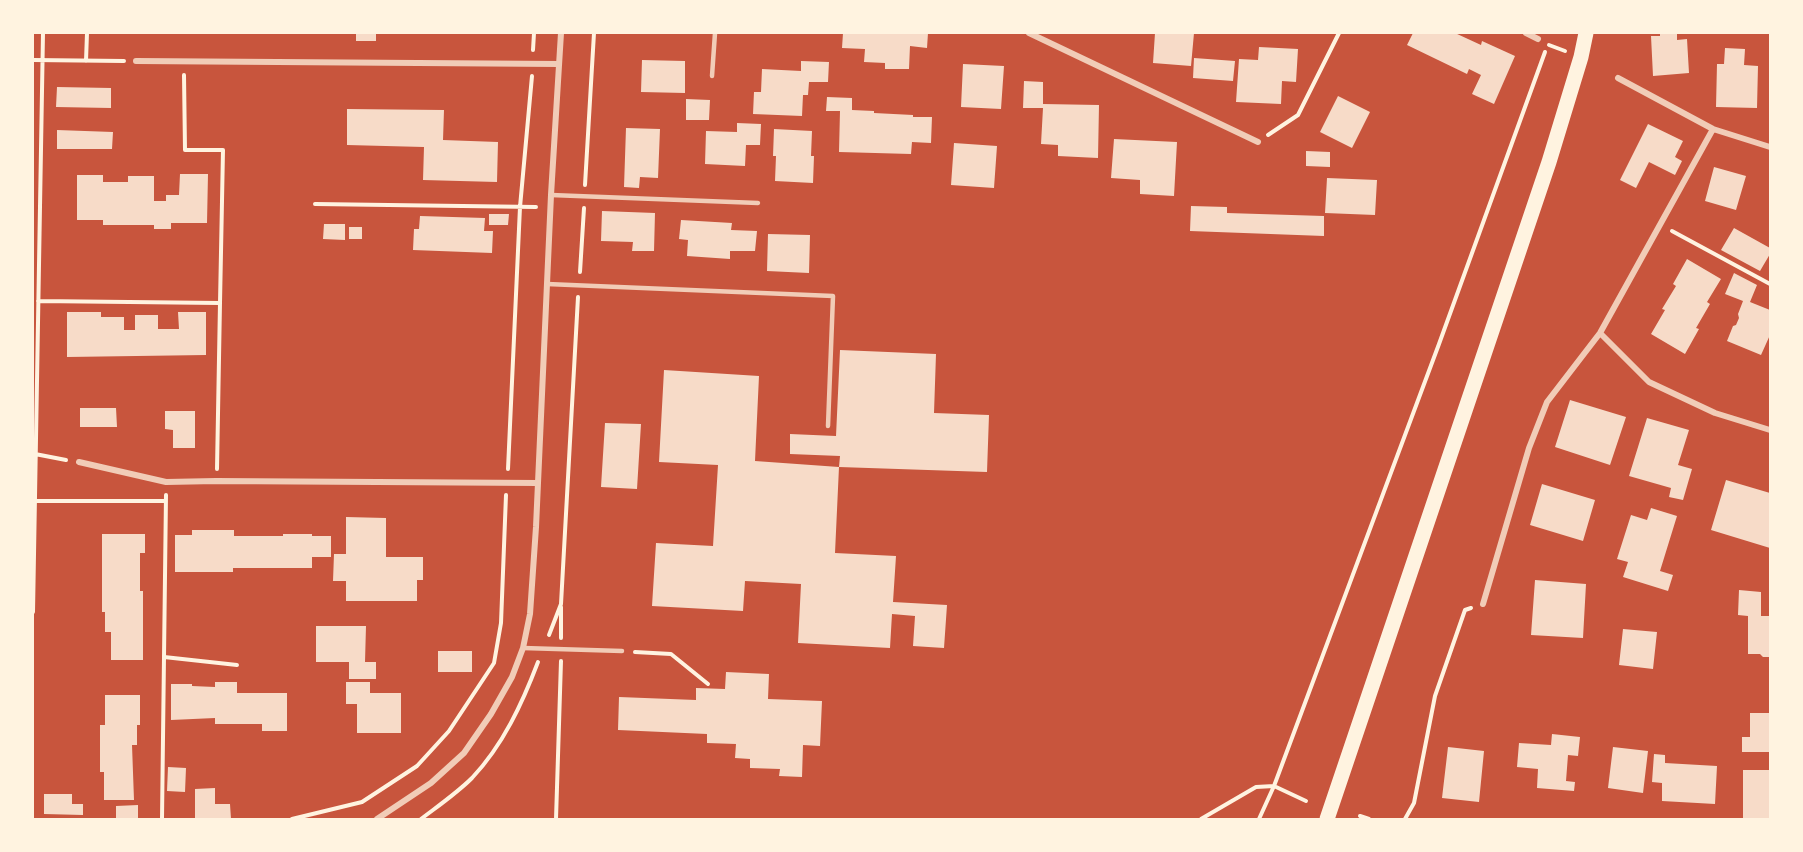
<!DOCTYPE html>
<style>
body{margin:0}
#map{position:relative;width:1803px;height:852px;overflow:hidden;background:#c8553d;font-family:Merriweather,serif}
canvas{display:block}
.frame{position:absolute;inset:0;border:34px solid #fff3e0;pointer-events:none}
</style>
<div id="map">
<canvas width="1803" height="852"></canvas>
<div class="frame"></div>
</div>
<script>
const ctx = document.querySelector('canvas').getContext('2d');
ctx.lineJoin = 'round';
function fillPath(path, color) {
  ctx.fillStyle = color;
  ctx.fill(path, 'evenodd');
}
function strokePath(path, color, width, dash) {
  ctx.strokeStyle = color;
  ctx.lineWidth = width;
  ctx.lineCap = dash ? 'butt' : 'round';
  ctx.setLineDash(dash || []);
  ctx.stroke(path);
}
fillPath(new Path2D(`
 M356 33H376V41H356Z
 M843 33H928L927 48 910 46 909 69H885V63L864 62 865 49 842 48Z
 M1155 33H1194L1191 66 1153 63Z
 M1413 33H1455L1481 45 1482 41 1515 56 1494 104 1472 94 1481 75 1469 69 1467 74 1407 45Z
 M1660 33H1677V40L1687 39 1689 73 1653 76 1651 36H1660Z
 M1259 47 1298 49 1296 82 1282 81 1281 104 1236 102 1239 59 1258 60Z
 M1725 48 1745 49 1744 65 1758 66 1757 108 1716 107 1717 64H1724Z
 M1194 58 1235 61 1233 81 1193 78Z
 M642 60 685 61V93L641 92Z
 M801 61 829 62 828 82H809L808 95H803L802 116 753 114 754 92H761L762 69 801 71Z
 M963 64 1004 66 1001 109 961 107Z
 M1024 81 1043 82V104L1099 105 1098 158 1058 156V145L1041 144 1043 108H1023Z
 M57 87 111 88V108L56 107Z
 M1338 96 1370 112 1352 148 1320 132Z
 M827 97 852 98V110L874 111V113L913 115V117H932L931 143 912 142 911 154 839 152 840 111H826Z
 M686 99 710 100 709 120H686Z
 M347 109 444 110 443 140 498 142 497 182 423 180 424 147 347 145Z
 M737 123 761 124 760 145H746L745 166 705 164 706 131 737 132Z
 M1648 124 1683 141 1675 157 1682 161 1675 175 1649 162 1636 188 1620 180Z
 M626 128 660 129 658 178 640 177 639 188 624 187Z
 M774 129 812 131 811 156H814L813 183 775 181 776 156H773Z
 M57 130 113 132 112 149H57Z
 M1114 139 1177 142 1174 196 1140 194V180L1111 178Z
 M954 143 997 146 994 188 951 185Z
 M1306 151 1330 152V167L1306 166Z
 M1714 167 1746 176 1736 210 1705 201Z
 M180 174H208L207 223H171V229H154V225H103V220H77V175H103V182H128V176H154V201H166V195H179Z
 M1327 178 1377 180 1375 215 1325 213Z
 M1191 206 1227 207V213L1324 216V236L1190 231Z
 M602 211 655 213 654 251H632L633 242 601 241Z
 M489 214H509L508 225H489Z
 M420 216 485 218 484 231H493L492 253 413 250 414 229H419Z
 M681 220 732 223 731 230 757 231 755 251H730V259L687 256 688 240 679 239Z
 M324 224H345V240L323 239Z
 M349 227H362V239H349Z
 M1734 228 1770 248V254L1760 271 1721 250Z
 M768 234 810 235 809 273 767 271Z
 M1687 259 1721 279 1707 302 1710 304 1696 328 1699 329 1685 354 1651 334 1665 310 1662 309 1676 286 1673 284Z
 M1734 273 1757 285 1750 302 1770 310 1769 327 1770 335 1761 355 1727 341 1733 326 1736 325 1739 318 1738 314 1743 301 1725 294Z
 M67 312H101V317H124V330H135V315H158V329H179L178 312H206V355L67 357Z
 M840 350 936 354 934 413 989 415 987 472 839 467 835 553 896 556 893 602 947 605 944 648 913 646 915 616 892 614 890 648 798 643 801 584 745 581 743 611 652 606 656 543 713 546 718 465 659 462 664 370 759 376 755 461 839 467 840 456 790 454V434L836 436Z
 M1570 400 1626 417 1610 465 1555 447Z
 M80 408H116L117 427H80Z
 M165 411H195V448H173V430L165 429Z
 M1647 418 1689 430 1678 465 1692 469 1683 500 1669 497 1671 488 1629 476Z
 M605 423 641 424 637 489 601 487Z
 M1726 480 1770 493V548L1711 530Z
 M1542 484 1595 500 1583 541 1530 525Z
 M1651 508 1677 516 1660 571 1673 575 1668 591 1623 577 1628 562 1617 559 1631 515 1647 520Z
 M346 517 386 518V557H423V580H417V601H346V581H333L334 554H346Z
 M192 530H234V536H283V534H312V536H331V557H312V568H233V572H175V535H192Z
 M102 534H145V553H140V591H143V660H111V632H105V612H102Z
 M1535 580 1586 584 1583 638 1531 635Z
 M1739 590 1761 592V616H1770V657H1763L1760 654H1748V616L1738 615Z
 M316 626H366L365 662H376V679H349V662H316Z
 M1623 629 1657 632 1653 669 1619 665Z
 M438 651H472V672H438Z
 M726 672 769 674 768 699 822 701 820 746 803 745 802 777 779 776 780 769 750 768V759L735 758 736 744 707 743V734L618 730 619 697 696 700V688L725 689Z
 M215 682H237V693H287V731H262V724H215V718L171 720V684H192V686L215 687Z
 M346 682H370V693H401V733H357V704H346Z
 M105 695H140V725H137V745H132L134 800H104V772H100V725H105Z
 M1750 713H1770V752H1742V737H1750Z
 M1552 734 1580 737 1578 756 1568 755 1566 781 1575 782 1574 791 1537 788 1538 769 1517 767 1519 743 1551 745Z
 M1448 747 1484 751 1479 802 1442 798Z
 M1613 747 1648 751 1643 793 1608 788Z
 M1654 754 1665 755V763L1717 766 1715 804 1662 801V783L1652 782Z
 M168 767 186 768 185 792 167 791Z
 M1743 770H1769L1770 818H1743Z
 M215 788V804H230L231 819H195V789Z
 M44 794H72V804H83V815L44 814Z
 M138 805V819H116V806Z`), '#f7dbc8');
strokePath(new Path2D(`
 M1549 45 1565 51
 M533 50 534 33
 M33 60 124 61
 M86 61 87 33
 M184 75 185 150H223L220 303
 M1268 135 1298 115 1339 33
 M585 185 594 33
 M315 204 536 207
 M1672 231 1770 284
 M580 272 584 208
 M38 301 220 303 217 469
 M35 454 66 460
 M508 469 520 207 532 76
 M34 501H166
 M561 607V638
 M33 612 43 33
 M549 635 561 604 578 297
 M635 652 671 654 708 684
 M164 657 237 665
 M1274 786 1306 801
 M1360 816 1369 819
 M162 819 166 495
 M292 819 362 802 417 766 449 731 494 663 501 623 506 495
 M421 819C438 806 457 793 472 778 503 745 522 704 538 662
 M556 819 561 661
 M1201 819 1256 787 1274 786
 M1259 819 1274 786 1439 344 1545 52
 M1405 819 1414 803 1435 696 1465 610 1471 608`), '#fff3e0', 4);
strokePath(new Path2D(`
 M712 76 715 33
 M551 195 758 203
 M547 284 833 296 828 426
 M523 648 622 651`), '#f1ccb7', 4.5);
strokePath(new Path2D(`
 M1029 33 1258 142
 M1526 33 1538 39
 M136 61 559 64
 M1618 78 1713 129 1770 147
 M1600 333 1649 382 1715 413 1770 430
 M79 462 166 482 216 481 538 483
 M1483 604 1529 448 1547 402 1600 333 1713 129
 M377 819 431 783 464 753 491 714 512 677 523 648 530 614 536 527 551 195 561 33`), '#f1ccb7', 6);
strokePath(new Path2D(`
 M1327 819 1549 162 1581 57 1586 33`), '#fff3e0', 15);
</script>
